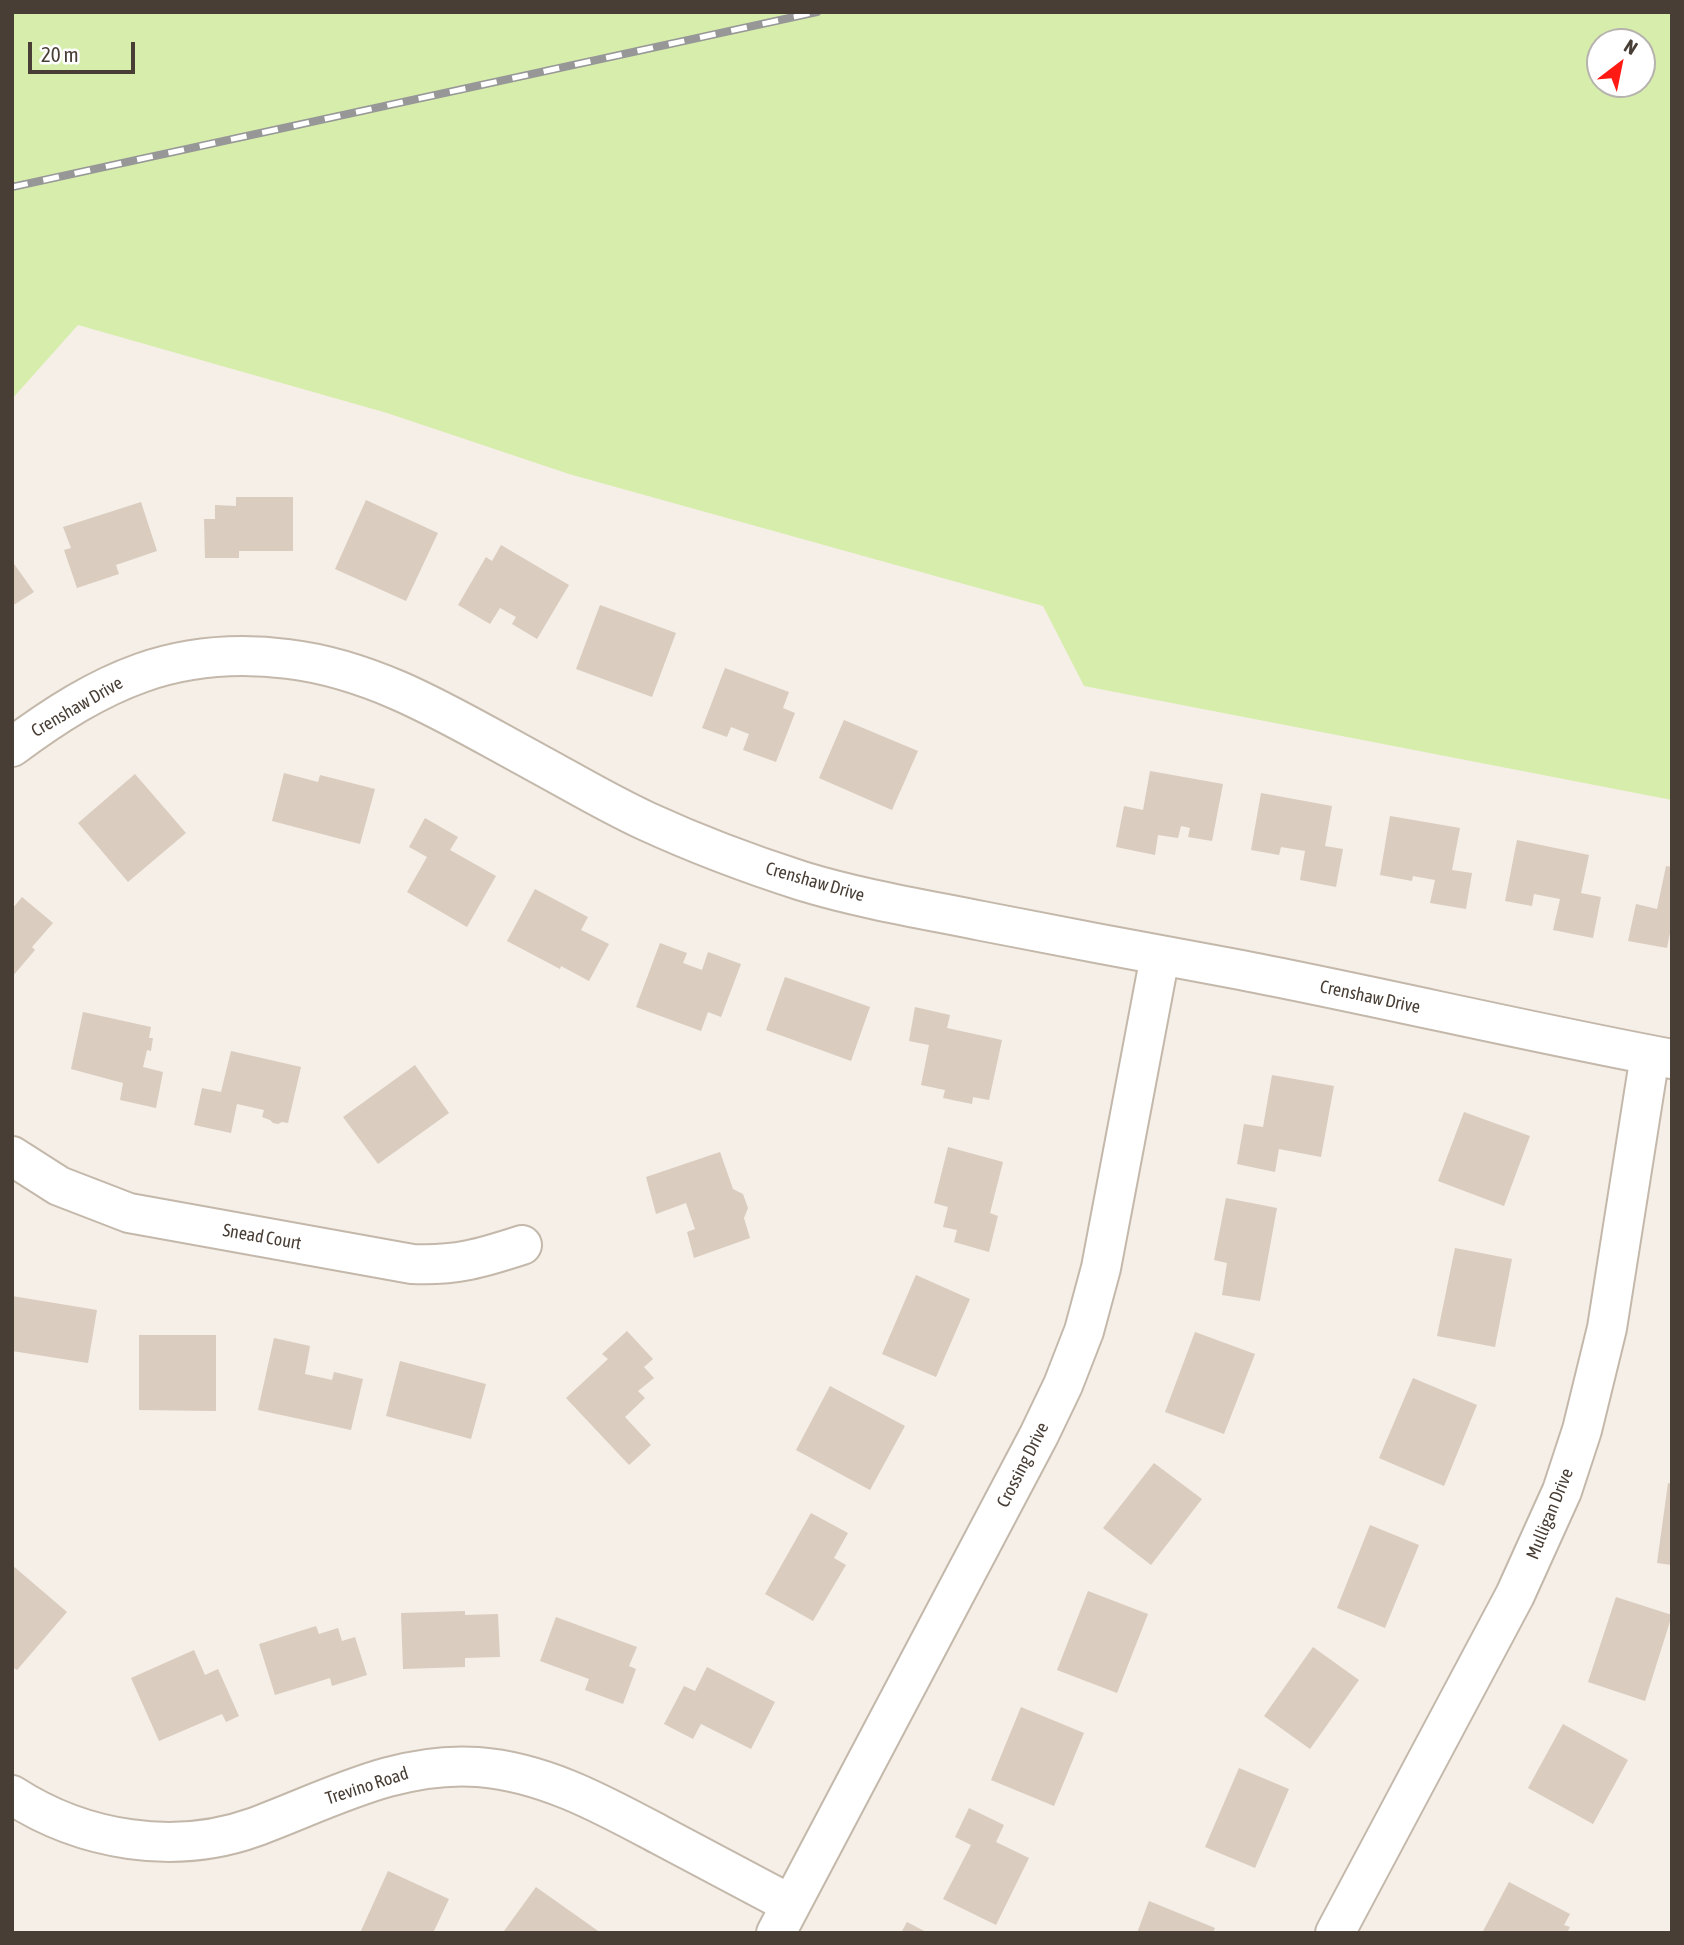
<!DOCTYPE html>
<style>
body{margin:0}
#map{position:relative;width:1684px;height:1945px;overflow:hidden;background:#f5efe7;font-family:"Asap Condensed",sans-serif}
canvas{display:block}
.frame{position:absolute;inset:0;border:14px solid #483e35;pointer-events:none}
.north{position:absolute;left:1586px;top:28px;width:70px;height:70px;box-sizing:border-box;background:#fff;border:2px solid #b6b2ae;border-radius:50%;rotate:32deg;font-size:19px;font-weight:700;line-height:28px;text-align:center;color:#483e35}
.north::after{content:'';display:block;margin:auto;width:24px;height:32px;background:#ff1a13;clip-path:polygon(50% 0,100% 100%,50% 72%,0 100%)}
.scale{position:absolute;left:28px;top:42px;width:107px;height:32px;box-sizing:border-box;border:4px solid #483e35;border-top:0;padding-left:9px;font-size:21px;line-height:24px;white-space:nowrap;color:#483e35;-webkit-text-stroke:5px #fff;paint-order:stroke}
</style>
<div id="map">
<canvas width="1684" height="1945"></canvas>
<div class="frame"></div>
<div class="north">N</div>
<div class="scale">20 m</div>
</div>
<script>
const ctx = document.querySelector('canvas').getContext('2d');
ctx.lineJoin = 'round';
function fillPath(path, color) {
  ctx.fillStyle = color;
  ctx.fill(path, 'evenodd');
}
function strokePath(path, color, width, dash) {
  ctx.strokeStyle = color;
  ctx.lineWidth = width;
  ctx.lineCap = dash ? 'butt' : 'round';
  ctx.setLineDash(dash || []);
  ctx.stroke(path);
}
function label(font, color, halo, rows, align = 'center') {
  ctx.font = font + ' "Asap Condensed",sans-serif';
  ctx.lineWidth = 5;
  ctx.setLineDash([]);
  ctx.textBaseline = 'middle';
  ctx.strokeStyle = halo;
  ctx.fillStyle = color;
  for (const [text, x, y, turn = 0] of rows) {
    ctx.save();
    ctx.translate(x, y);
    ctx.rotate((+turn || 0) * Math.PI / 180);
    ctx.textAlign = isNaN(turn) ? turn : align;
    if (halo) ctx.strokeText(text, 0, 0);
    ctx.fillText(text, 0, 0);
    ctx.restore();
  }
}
fillPath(new Path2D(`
 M12 12H1672V800L1084 686 1043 606 569 474 387 413 78 325 12 399ZM1600 42H1642V84H1600Z`), '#d7edac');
fillPath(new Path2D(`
 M236 497H293V551H239V558H205L204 519H215V505L236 506Z
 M366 500 438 533 406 601 335 569Z
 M141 502 157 551 116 565 119 574 77 588 64 550 71 548 63 527Z
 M501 545 569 585 537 639 512 624 516 617 500 608 490 624 458 605 486 557 492 561Z
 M12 561 34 592 12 606Z
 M600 605 676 633 652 697 576 669Z
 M725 668 789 692 783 708 795 713 776 762 743 750 749 734 731 727 727 737 702 728Z
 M844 720 918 751 892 810 819 778Z
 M1150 771 1223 784 1212 841 1188 837 1190 828 1181 826 1178 838 1158 835 1155 855 1116 847 1124 806 1143 810Z
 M284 773 318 782 320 775 375 789 360 844 272 821Z
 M135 774 186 833 128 882 78 823Z
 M1261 793 1332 806 1325 846 1343 849 1336 887 1300 880 1305 851 1281 847 1279 855 1251 850Z
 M1390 816 1460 828 1452 870 1472 873 1466 909 1430 903 1435 880 1413 876 1412 881 1380 875Z
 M425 818 458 837 450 850 496 876 467 927 407 892 427 857 409 847Z
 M1517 840 1589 855 1581 893 1601 897 1593 938 1553 930 1560 899 1534 894 1532 906 1505 901Z
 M1666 866 1672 867V923L1667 948 1628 941 1636 904 1657 909Z
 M535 889 588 917 581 930 609 944 589 981 561 966 560 969 507 941Z
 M22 897 53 923 32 947 35 950 12 977V909Z
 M660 943 687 953 683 963 702 970 708 952 741 964 721 1017 708 1012 701 1031 636 1007Z
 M785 977 870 1007 851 1061 766 1030Z
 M915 1007 950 1015 947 1028 1002 1040 989 1100 973 1097 972 1104 943 1098 945 1090 921 1085 929 1045 909 1041Z
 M83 1012 151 1027 149 1038H153L151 1051 147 1050 143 1067 163 1072 156 1108 120 1100 123 1083 71 1069Z
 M231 1051 301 1067 288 1123 282 1122 278 1124 273 1123 270 1120 262 1117 264 1110 237 1104 231 1133 194 1125 202 1088 221 1092Z
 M415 1065 449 1113 378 1164 343 1117Z
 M1272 1075 1334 1086 1321 1157 1279 1149 1275 1172 1237 1164 1244 1124 1263 1127Z
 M1464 1112 1530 1136 1504 1206 1438 1181Z
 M948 1147 1003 1162 990 1213 998 1216 989 1252 954 1242 957 1230 943 1227 948 1207 934 1203Z
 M720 1152 733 1189 743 1194 748 1208 744 1218 750 1238 694 1258 687 1232 695 1229 686 1203 656 1214 646 1177Z
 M1226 1198 1277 1208 1260 1301 1222 1295 1227 1263 1214 1260Z
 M1455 1248 1512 1259 1495 1347 1437 1336Z
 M916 1275 970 1299 936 1377 882 1354Z
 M12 1296 97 1310 88 1363 12 1351Z
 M627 1331 653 1359 644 1367 654 1378 638 1391 645 1398 625 1417 651 1445 629 1465 566 1398 608 1359 602 1354Z
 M1195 1332 1255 1354 1224 1434 1165 1412Z
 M139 1335H216V1411L139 1410Z
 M274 1338 310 1346 305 1374 332 1380 334 1372 363 1379 351 1430 258 1410Z
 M400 1361 486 1384 471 1439 386 1416Z
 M1413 1378 1477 1405 1444 1486 1379 1458Z
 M830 1386 905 1426 870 1490 796 1450Z
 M1154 1463 1202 1499 1151 1565 1103 1528Z
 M1668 1483 1672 1484V1565L1657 1563Z
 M811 1513 848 1533 834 1558 846 1565 813 1621 765 1594Z
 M1370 1525 1419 1545 1385 1628 1337 1608Z
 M12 1565 67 1612 17 1670 12 1667Z
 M1088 1591 1148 1614 1117 1693 1057 1670Z
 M1616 1597 1672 1615 1645 1701 1588 1682Z
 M465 1611V1615L498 1614 500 1657 465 1658V1667L403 1669 401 1613Z
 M556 1617 637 1647 629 1666 636 1669 623 1704 585 1690 589 1679 540 1661Z
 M316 1626 319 1634 338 1628 342 1641 355 1637 367 1675 332 1686 330 1678 275 1695 259 1644Z
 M1313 1647 1359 1680 1310 1749 1264 1716Z
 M194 1650 205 1675 218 1669 239 1716 226 1722 222 1714 159 1741 131 1678Z
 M707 1667 775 1702 751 1749 701 1724 693 1739 664 1724 684 1686 695 1691Z
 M1021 1707 1084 1733 1054 1806 991 1780Z
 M1563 1724 1628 1760 1593 1824 1528 1788Z
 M1239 1768 1289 1789 1255 1868 1205 1847Z
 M969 1808 1004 1825 996 1842 1029 1858 996 1925 943 1899 971 1845 955 1837Z
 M388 1871 449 1899 433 1933H360Z
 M1509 1882 1570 1914 1564 1925 1570 1927 1567 1933H1482Z
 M536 1887 601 1933 504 1931Z
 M1149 1901 1215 1928 1213 1933H1137Z
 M907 1922 928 1933H901Z`), '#daccbe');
const street = new Path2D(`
 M12 747C101 681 175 645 288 659 380 670 457 720 537 763 574 783 609 804 646 821 696 844 749 864 802 881 861 899 922 909 982 921 1068 938 1155 954 1241 970 1385 998 1528 1032 1672 1059
 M12 1156 59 1186 129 1213 412 1264C456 1266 482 1258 522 1245
 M12 1795C83 1841 175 1856 255 1827 328 1800 397 1761 478 1767 544 1772 602 1804 660 1835 703 1858 747 1881 790 1904
 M776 1933 1039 1435 1063 1385 1084 1331 1101 1268 1160 956
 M1335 1933 1515 1595 1562 1491 1582 1430 1607 1328 1650 1055`);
strokePath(street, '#c4b8ab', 42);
strokePath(street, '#fff', 38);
const rail = new Path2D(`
 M12 187 817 12`);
strokePath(rail, '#979797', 8);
strokePath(rail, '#fff', 5, [16]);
label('18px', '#483e35', '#fff', [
 ["Crenshaw Drive",77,707,-30],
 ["Crenshaw Drive",815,882,16],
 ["Crenshaw Drive",1370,997,12],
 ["Snead Court",262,1237,10],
 ["Crossing Drive",1023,1465,-63],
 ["Mulligan Drive",1550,1514,-68],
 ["Trevino Road",367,1786,-18]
]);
</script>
